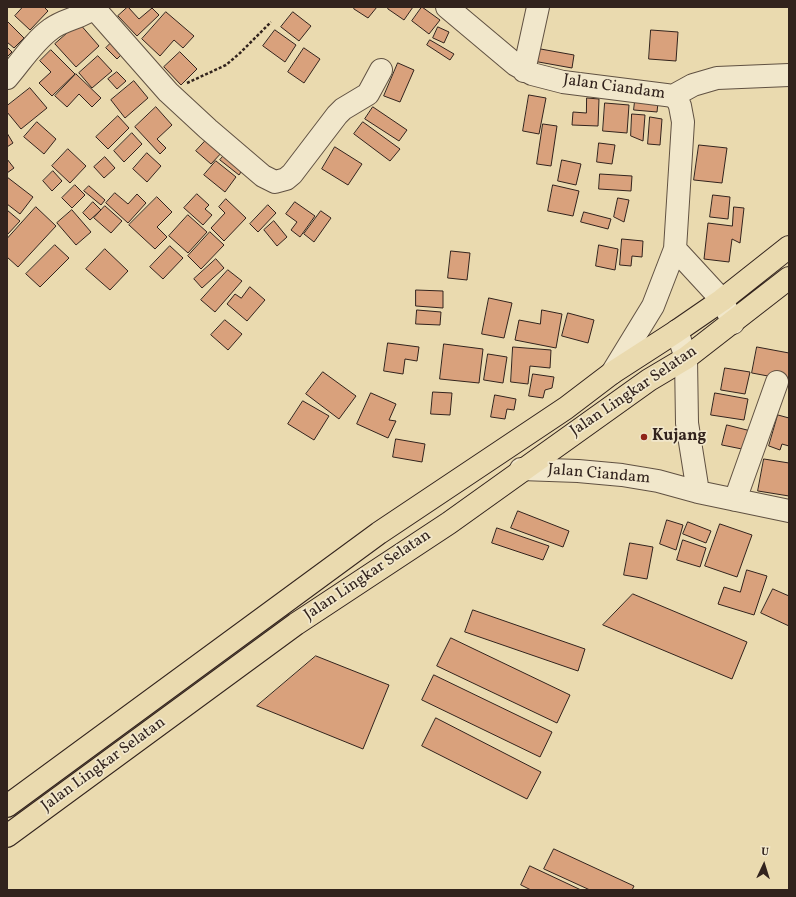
<!DOCTYPE html>
<style>
body{margin:0}
#map{position:relative;width:796px;height:897px;overflow:hidden;background:#eadaaf;font-family:Vollkorn,serif}
canvas{display:block}
.frame{position:absolute;inset:0;border:8px solid #32231d;pointer-events:none}
.north{position:absolute;left:744px;top:845px;width:40px;height:40px;-webkit-text-stroke:3px #f1e7cb;paint-order:stroke;rotate:4deg;font-size:11px;font-weight:700;line-height:16px;text-align:center;color:#32231d}
.north::after{content:'';display:block;margin:auto;width:14px;height:18px;background:#32231d;clip-path:polygon(50% 0,100% 100%,50% 72%,0 100%)}
</style>
<div id="map">
<canvas width="796" height="897"></canvas>
<div class="frame"></div>
<div class="north">U</div>
</div>
<script>
const ctx = document.querySelector('canvas').getContext('2d');
ctx.lineJoin = 'round';
function fillPath(path, color) {
  ctx.fillStyle = color;
  ctx.fill(path, 'evenodd');
}
function strokePath(path, color, width, dash) {
  ctx.strokeStyle = color;
  ctx.lineWidth = width;
  ctx.lineCap = dash ? 'butt' : 'round';
  ctx.setLineDash(dash || []);
  ctx.stroke(path);
}
function label(font, color, halo, rows, align = 'center') {
  ctx.font = font + ' Vollkorn,serif';
  ctx.lineWidth = 3.5;
  ctx.setLineDash([]);
  ctx.textBaseline = 'middle';
  ctx.strokeStyle = halo;
  ctx.fillStyle = color;
  for (const [text, x, y, turn = 0] of rows) {
    ctx.save();
    ctx.translate(x, y);
    ctx.rotate((+turn || 0) * Math.PI / 180);
    ctx.textAlign = isNaN(turn) ? turn : align;
    if (halo) ctx.strokeText(text, 0, 0);
    ctx.fillText(text, 0, 0);
    ctx.restore();
  }
}
const building = new Path2D(`
 M23 7H44L48 11 30 30 15 16Z
 M128 7 139 19 152 8 159 15 137 36 118 16Z
 M355 7H377L368 18 354 9Z
 M389 7H413L404 20 388 9Z
 M422 7 440 20 429 34 412 21Z
 M166 12 194 36 183 48 174 40 160 56 142 39Z
 M293 12 311 26 299 41 281 27Z
 M7 21 24 38 14 48 7 42Z
 M79 23 99 46 76 67 55 44Z
 M438 27 449 32 444 43 433 38Z
 M275 30 296 45 285 62 263 46Z
 M651 30 678 32 676 61 649 59Z
 M114 40 125 51 117 59 106 48Z
 M430 40 454 54 450 60 427 45Z
 M7 47 12 52 7 57Z
 M304 48 320 59 304 83 288 72Z
 M535 48 574 55 572 68 533 61Z
 M51 50 75 74 52 96 39 83 51 72 40 61Z
 M180 52 197 69 181 85 164 67Z
 M98 56 112 71 92 88 79 73Z
 M398 63 414 70 400 102 384 96Z
 M117 72 126 81 117 89 108 79Z
 M76 74 101 98 92 107 79 94 67 107 55 96Z
 M134 81 148 98 125 118 111 100Z
 M30 88 47 108 21 129 7 112V106Z
 M529 95 546 98 539 134 523 131Z
 M587 98 599 99 598 126 572 125 573 112 586 113Z
 M635 101 658 103 657 112 634 110Z
 M605 103 629 105 627 133 603 131Z
 M156 107 172 125 157 139 166 148 160 154 135 127Z
 M373 107 407 130 399 141 365 119Z
 M632 114 645 115 643 141 631 136Z
 M118 116 129 128 108 149 96 137Z
 M650 117 662 119 660 145 648 144Z
 M37 122 56 139 44 154 24 137Z
 M363 122 400 149 390 161 354 134Z
 M543 124 557 126 551 166 537 164Z
 M7 133 13 143 7 147Z
 M132 133 142 144 124 162 114 151Z
 M209 137 224 150 211 164 196 151Z
 M599 143 615 145 612 164 597 162Z
 M699 145 727 148 722 183 694 180Z
 M335 147 362 164 348 185 322 169Z
 M68 149 86 166 70 183 52 166Z
 M227 152 245 166 239 175 220 160Z
 M147 153 161 166 147 182 133 169Z
 M105 157 115 168 104 178 94 167Z
 M7 159 14 168 7 173Z
 M562 160 581 164 576 185 558 181Z
 M216 161 236 177 225 192 204 175Z
 M53 171 62 181 52 191 43 181Z
 M600 174 632 176 631 191 599 189Z
 M7 177 33 197 20 214 7 204Z
 M75 185 85 195 72 208 62 198Z
 M553 185 579 191 573 216 548 211Z
 M89 186 105 200 101 205 84 191Z
 M115 193 128 204 137 194 146 203 128 223 106 203Z
 M197 194 209 205 205 209 212 215 203 225 184 208Z
 M713 195 730 197 728 219 710 217Z
 M157 197 172 212 157 227 167 237 155 249 129 225Z
 M618 198 629 200 624 222 614 217Z
 M226 199 246 218 224 241 211 228 225 213 219 207Z
 M93 202 101 210 90 220 83 213Z
 M295 202 315 216 300 237 291 230 297 222 286 214Z
 M268 205 276 213 258 232 250 224Z
 M105 206 122 221 111 233 94 218Z
 M36 207 56 226 18 267 7 257V239Z
 M734 207 744 208 740 243 732 239 729 262 704 259 708 223 732 226Z
 M7 210 20 221 7 235Z
 M72 210 91 232 76 245 57 223Z
 M321 211 331 218 314 242 304 234Z
 M584 212 611 219 608 229 581 222Z
 M188 215 207 232 188 253 169 236Z
 M274 221 287 237 277 246 264 230Z
 M210 232 224 245 201 269 188 256Z
 M622 239 643 241 642 257 632 256 631 266 620 265Z
 M55 245 69 258 40 287 26 274Z
 M599 245 618 249 615 270 596 266Z
 M170 246 183 258 163 279 150 267Z
 M105 249 128 271 110 290 86 269Z
 M451 251 470 253 467 280 448 278Z
 M216 259 224 268 202 288 194 279Z
 M228 270 242 281 215 312 201 300Z
 M250 287 265 300 247 321 227 304 235 294 241 298Z
 M416 290 443 291V308L416 306Z
 M489 298 512 303 504 338 482 334Z
 M417 310 441 312 440 325 416 324Z
 M542 310 562 314 556 348 515 340 519 320 540 324Z
 M568 313 594 320 588 343 562 336Z
 M225 320 242 334 228 350 211 335Z
 M388 343 419 347 417 361 405 359 403 374 384 371Z
 M444 344 483 349 479 383 440 379Z
 M513 347 551 350 550 368 530 366 528 384 511 382Z
 M757 347 789 353V380L752 373Z
 M488 354 507 357 503 383 484 380Z
 M725 368 750 372 745 394 721 390Z
 M323 372 356 396 339 419 306 394Z
 M533 374 554 377 552 388 545 390 543 398 529 396Z
 M433 392 452 393 450 415 431 414Z
 M371 393 396 404 389 420 396 421 388 438 357 424Z
 M715 393 748 399 744 420 711 415Z
 M495 395 516 399 514 410 507 409 505 419 491 417Z
 M303 401 329 416 314 440 288 424Z
 M778 415 789 418V446L782 444 780 450 769 446Z
 M727 425 751 431 747 450 722 445Z
 M396 439 425 444 422 462 393 457Z
 M764 459 789 463V496L758 491Z
 M518 511 569 531 563 547 511 528Z
 M667 520 683 525 676 550 660 544Z
 M688 522 711 531 706 543 683 534Z
 M720 524 752 535 737 577 705 566Z
 M497 528 549 546 543 560 492 543Z
 M683 540 706 548 700 567 677 560Z
 M630 543 653 547 647 579 624 575Z
 M747 570 767 576 754 615 718 604 724 587 740 592Z
 M773 589 789 596V626L761 613Z
 M633 594 747 642 732 679 603 625Z
 M473 610 585 649 578 671 465 632Z
 M451 638 570 695 557 723 437 666Z
 M316 656 389 685 363 749 257 706Z
 M434 675 552 732 540 757 422 700Z
 M436 718 541 772 527 799 422 746Z
 M554 849 634 886 632 890H590L544 869Z
 M530 866 581 890H531L521 885Z`);
fillPath(building, '#d9a17c');
strokePath(building, '#32231d', 1);
const minor = new Path2D(`
 M447 7 516 65 532 74 563 82 666 95 673 96 678 101 680 106 683 122 675 249 653 306 612 373
 M94 8 168 92 208 129 263 176 275 182 286 179 292 174 337 115 343 109 368 94 381 70
 M524 71 538 7
 M7 78C21 62 33 42 51 29 64 19 82 18 95 7
 M673 96 693 85 717 78 789 75
 M675 249 722 300 733 323
 M677 331 686 358 687 423 698 492
 M521 469 578 471 622 475 658 481 698 492 789 511
 M735 500 777 382`);
const major = new Path2D(`
 M7 806 379 533 566 408 612 373 677 331 722 300 789 247
 M7 836 296 624 449 523 649 380 686 358 789 278`);
strokePath(minor, '#605142', 24);
strokePath(major, '#32231d', 24);
strokePath(new Path2D(`
 M187 83 226 65 240 53 271 22`), '#32231d', 2.5, [3, 2]);
strokePath(minor, '#f1e7cb', 22);
strokePath(major, '#eadaaf', 22);
for (const [x, y, r, color] of [
 [644,437,4,"#8f2418"]
]) {
  const dot = new Path2D();
  dot.arc(x, y, r, 0, 2 * Math.PI);
  ctx.fillStyle = color;
  ctx.fill(dot);
  strokePath(dot, '#f1e7cb', 1.5);
}
label('16px', '#32231d', '#f1e7cb', [
 ["Jalan Ciandam",614,88,8],
 ["Jalan Lingkar Selatan",634,392,-34],
 ["Jalan Ciandam",599,475,5],
 ["Jalan Lingkar Selatan",368,576,-34],
 ["Jalan Lingkar Selatan",104,765,-36]
]);
label('bold 16px', '#32231d', '#f1e7cb', [
 ["Kujang",652,437]
], 'left');
</script>
